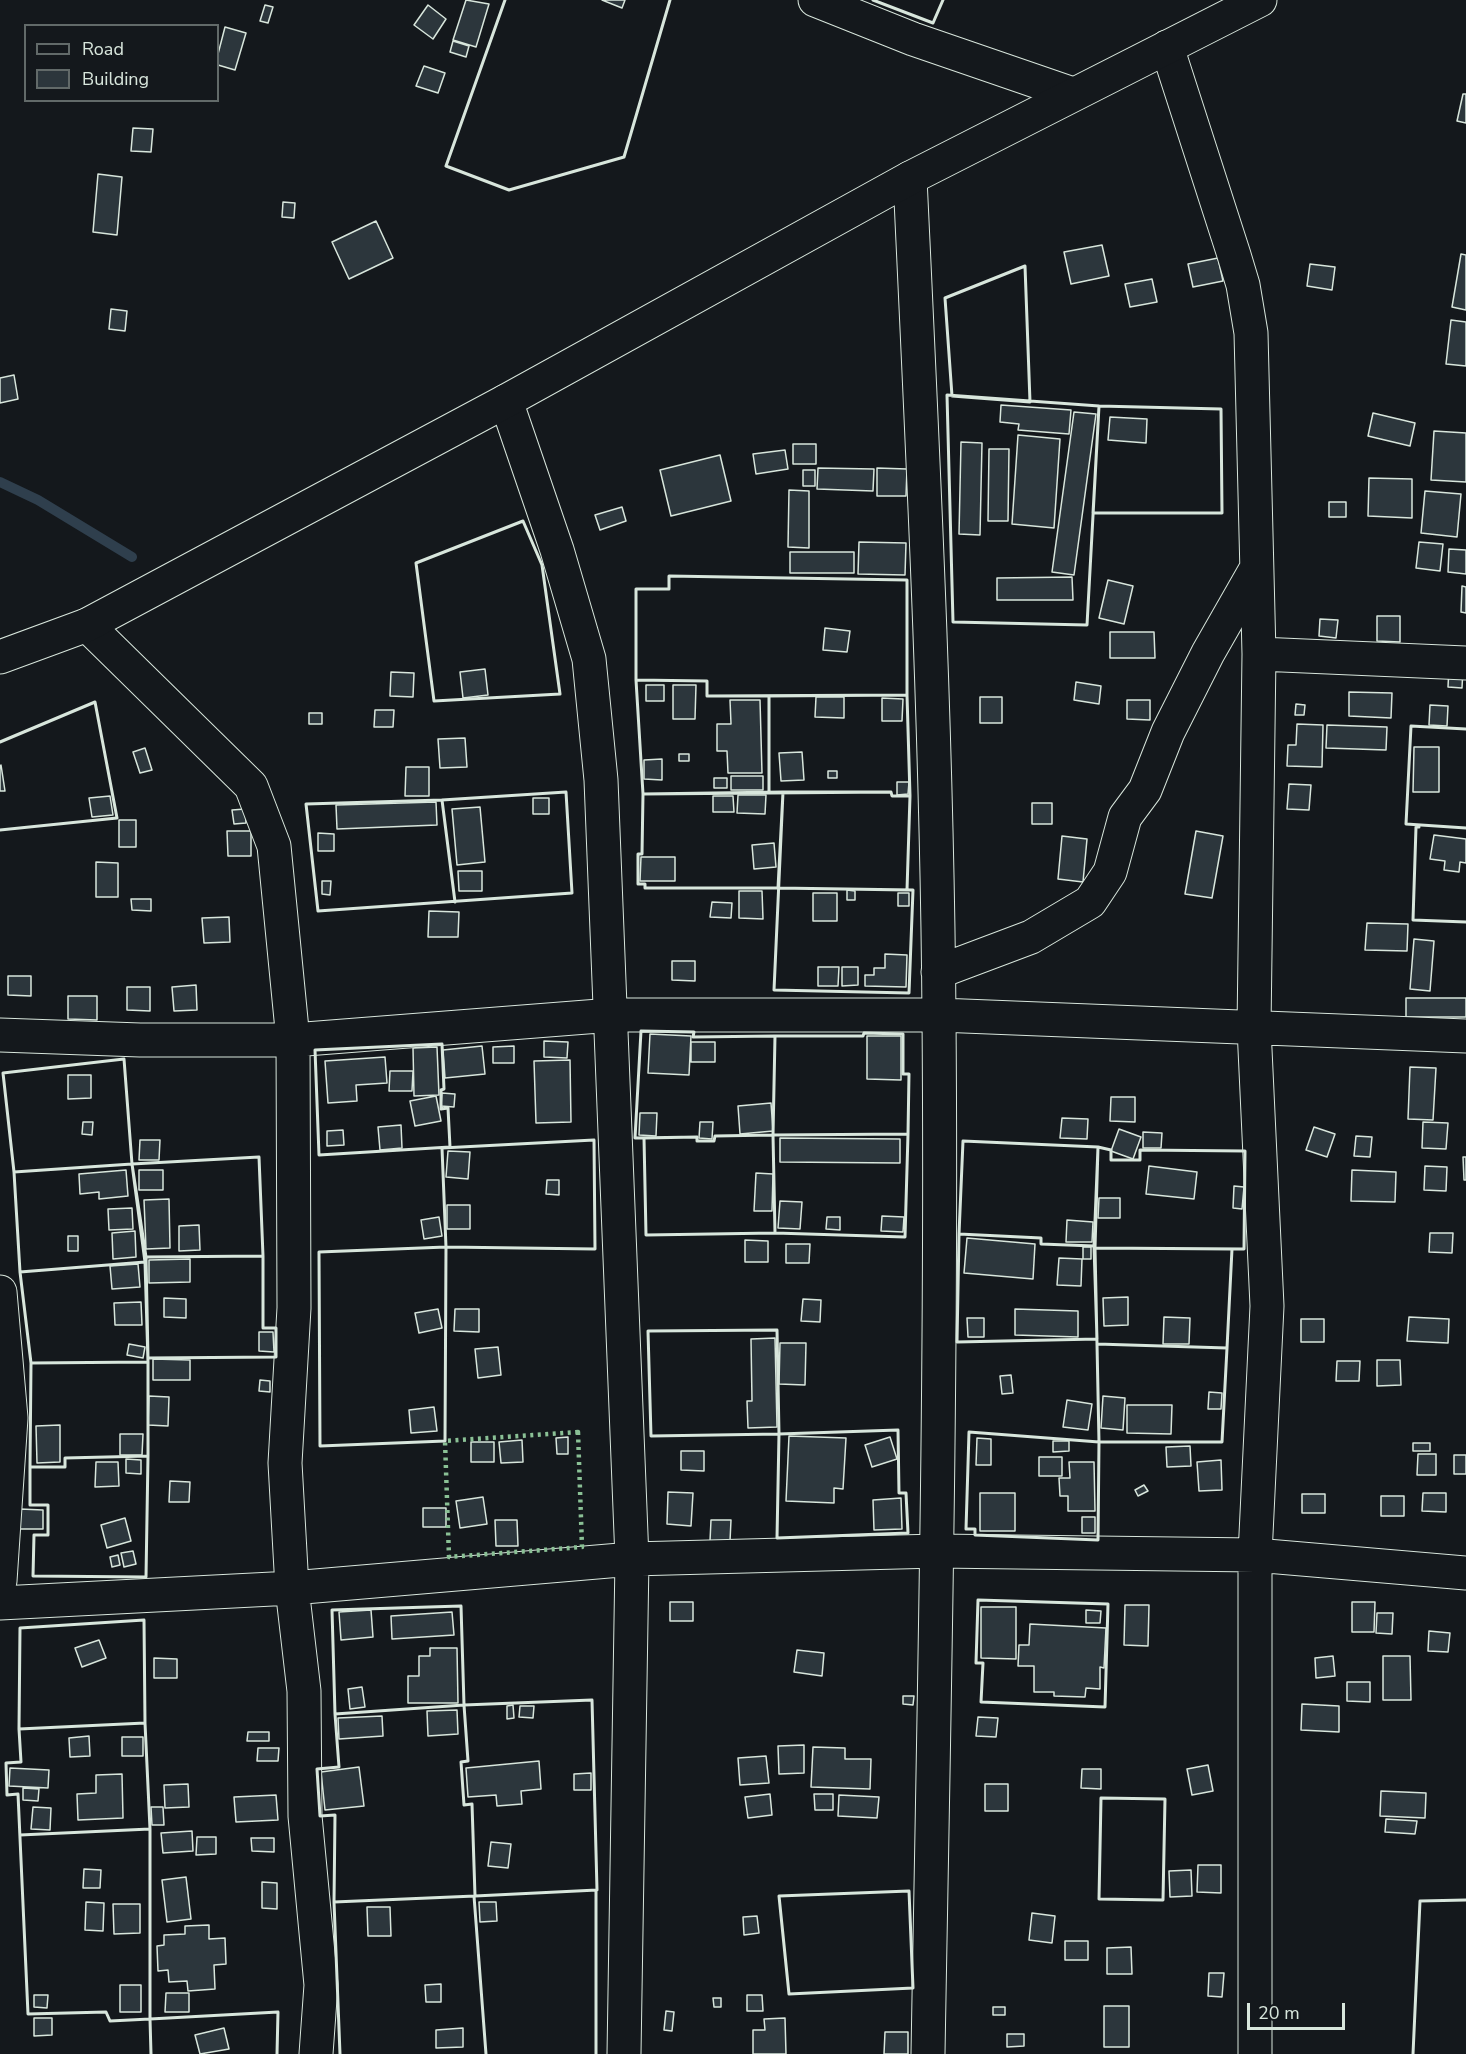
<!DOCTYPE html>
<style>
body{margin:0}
#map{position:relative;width:1466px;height:2054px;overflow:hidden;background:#14181c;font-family:"Nunito Sans",sans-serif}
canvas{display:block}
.legend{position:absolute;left:24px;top:24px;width:195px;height:78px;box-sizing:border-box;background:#14181c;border:2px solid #626a69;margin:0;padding:8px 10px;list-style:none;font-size:18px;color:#d8e6dc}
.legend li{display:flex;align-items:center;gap:12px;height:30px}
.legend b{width:30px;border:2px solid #626a69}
.scale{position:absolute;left:1247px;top:2003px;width:98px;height:27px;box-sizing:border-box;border:3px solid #d8e6dc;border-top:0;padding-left:8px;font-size:18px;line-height:21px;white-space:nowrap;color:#d8e6dc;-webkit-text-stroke:4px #14181c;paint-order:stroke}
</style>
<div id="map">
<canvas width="1466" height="2054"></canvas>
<ul class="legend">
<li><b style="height:8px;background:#14181c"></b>Road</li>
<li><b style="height:16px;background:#2c363c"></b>Building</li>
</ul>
<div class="scale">20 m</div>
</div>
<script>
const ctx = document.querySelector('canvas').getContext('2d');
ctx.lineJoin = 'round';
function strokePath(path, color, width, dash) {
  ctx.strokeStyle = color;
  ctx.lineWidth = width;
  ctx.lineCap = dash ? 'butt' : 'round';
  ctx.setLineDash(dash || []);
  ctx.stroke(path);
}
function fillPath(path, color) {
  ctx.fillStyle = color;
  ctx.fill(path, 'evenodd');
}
strokePath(new Path2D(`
 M0 482 38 500 132 557`), '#2f3f4d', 10);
const building = new Path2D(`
 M466 0 489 4 476 47 453 40Z
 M602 0H625L622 8Z
 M265 5 273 7 268 23 260 21Z
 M428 5 446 19 433 39 414 25Z
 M225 27 246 33 235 70 218 65V54Z
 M453 41 469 46 466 57 450 52Z
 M424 66 445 73 438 93 416 86Z
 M1463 94H1466V123L1457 121Z
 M133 128 153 129 151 152 131 151Z
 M98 174 122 177 117 235 93 232Z
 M283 202 295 203 294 218 282 217Z
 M376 221 393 258 349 279 332 242Z
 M1102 245 1109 276 1071 284 1064 252Z
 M1461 254 1466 255V310L1452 307Z
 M1218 258 1223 281 1193 287 1188 264Z
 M1310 264 1335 267 1332 290 1307 286Z
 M1152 279 1157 302 1130 307 1125 284Z
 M111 309 127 311 125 331 109 329Z
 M1451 320 1466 322V366L1446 364Z
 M14 375 18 399 0 403V378Z
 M1001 405 1071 410 1069 434 1018 430 1019 424 1000 422Z
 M1074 412 1096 414 1074 575 1052 572Z
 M1373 413 1415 423 1410 446 1368 436Z
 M1110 417 1147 419 1146 443 1108 440Z
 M1434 431 1466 433V482L1431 480Z
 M1018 435 1060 439 1054 528 1012 524Z
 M961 442 982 443 980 535 959 534Z
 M793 444H816V464H793Z
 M989 449H1009L1008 521H988Z
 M785 450 788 469 756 474 753 454Z
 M720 455 731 501 671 516 660 470Z
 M818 468 874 469 873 491 817 489Z
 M877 468 907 469 906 496H877Z
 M803 470H815V486H803Z
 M1369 478 1412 479V518L1368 516Z
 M789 490 809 491V548L788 547Z
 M1425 491 1461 494 1457 537 1421 533Z
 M1329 502H1346V517H1329Z
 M622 507 626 521 600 530 595 515Z
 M859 542 906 543 905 575 858 574Z
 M1419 542 1443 544 1440 571 1416 568Z
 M1449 549 1466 550V574L1448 572Z
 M790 552H854V573H790Z
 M1072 577 1073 600H997V578Z
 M1108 580 1133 586 1124 624 1099 618Z
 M1462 586 1466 587V613L1461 612Z
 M1377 616H1400V642L1377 641Z
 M1320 619 1338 620 1336 638 1319 636Z
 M825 628 850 631 847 652 823 650Z
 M1110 632H1154L1155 658H1110Z
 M1449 667 1463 668 1462 688 1448 687Z
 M485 669 488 695 463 698 460 672Z
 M391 672 414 673 413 697 390 696Z
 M1076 682 1101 686 1099 704 1074 700Z
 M646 685H664V701H646Z
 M673 685H696L695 719H673Z
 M1349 692 1392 693 1391 718 1349 716Z
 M816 697H844V718L815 717Z
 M980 697H1002V723H980Z
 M882 698 903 699 902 721H882Z
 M730 700H760L762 773H728L727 751H717V724H731Z
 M1127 700H1150V720L1127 719Z
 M1296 704 1305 705 1304 715H1295Z
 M1430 705 1448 706 1447 726 1429 725Z
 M375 710H394L393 727H374Z
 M309 713H322V724H309Z
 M1297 724 1323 725 1322 767 1287 766 1288 745H1296Z
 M1327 725 1387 727 1386 750 1326 748Z
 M465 738 467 767 440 768 438 739Z
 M1414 747H1439V792H1413Z
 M145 748 152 770 140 773 133 752Z
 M802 752 804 780 781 781 779 753Z
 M679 754H689V761H679Z
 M662 759V780L644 779V760Z
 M1 765 5 791H0V766Z
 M406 767H429V796H405Z
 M828 771H837V778H828Z
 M731 776H763V790H731Z
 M714 778H727V788H714Z
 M897 782H909L908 794 897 795Z
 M1289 784 1311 785 1309 810 1287 809Z
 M738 795H766L765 814 737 813Z
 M110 796 113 815 92 817 89 798Z
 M713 796H733L734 812H713Z
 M533 798H549V814H533Z
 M436 802 437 825 337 829 336 805Z
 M1032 803H1052V824H1032Z
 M480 807 485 862 457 865 452 809Z
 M245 809 246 823 234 824 232 810Z
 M119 820H136V847H119Z
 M227 831H251V856H228Z
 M1196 831 1223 836 1212 898 1185 894Z
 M318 833 334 834V851H318Z
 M1434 835 1466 839V863L1460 862 1459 872 1444 870 1445 861 1430 859Z
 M1062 836 1087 839 1083 882 1058 879Z
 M774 843 776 867 754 869 752 845Z
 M641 857H675V881H640Z
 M96 862 118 863V897H96Z
 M458 871H482V891H459Z
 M322 881H331L330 895 322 894Z
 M847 890 855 891V900H847Z
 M739 891H762L763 919 739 918Z
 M813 893H837V921H813Z
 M898 893H909V906H898Z
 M131 899H151V911L132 910Z
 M712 902 732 903 731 918 710 917Z
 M429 911 459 912 458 937H428Z
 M229 917 230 942 204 943 202 918Z
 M1367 923 1408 924 1407 951 1365 950Z
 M1414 939 1434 941 1430 991 1410 989Z
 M885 954 907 955 906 987 865 986V975H874V968H885Z
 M672 961H695V981L672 980Z
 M818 967H839L838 986H818Z
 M842 967H858V985L842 986Z
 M8 976H31V996L8 995Z
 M196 985 197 1010 174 1011 172 987Z
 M127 987H150V1011L127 1010Z
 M68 996H97V1020L68 1019Z
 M1406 998H1466V1017H1406Z
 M650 1034 691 1036 689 1075 648 1073Z
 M867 1036H901V1080L867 1079Z
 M544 1041 568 1042 567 1058 544 1057Z
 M691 1042H715V1062H691Z
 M482 1046 485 1074 445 1078 443 1050Z
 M514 1046V1063H493V1047Z
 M437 1047 439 1095 414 1096 413 1048Z
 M385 1057 387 1083 356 1085 357 1101 328 1103 325 1061Z
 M570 1060 571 1122 536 1123 534 1061Z
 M1410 1067 1436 1068 1433 1120 1408 1119Z
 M390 1071H413L412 1091H389Z
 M68 1075H91V1098L68 1099Z
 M442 1093 455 1094 454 1107 441 1106Z
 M436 1096 441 1121 415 1126 410 1101Z
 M1111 1097H1135V1122L1110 1121Z
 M771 1103 773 1131 740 1134 738 1106Z
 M640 1113H657L656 1136 639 1135Z
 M1062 1118 1088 1119 1087 1139 1060 1138Z
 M83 1122H93L92 1135 82 1134Z
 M700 1122H713L712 1139 699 1138Z
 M1423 1122 1448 1123 1446 1149 1422 1148Z
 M401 1125 402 1148 380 1150 378 1127Z
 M1314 1127 1335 1134 1327 1157 1306 1150Z
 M1119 1129 1141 1137 1133 1159 1111 1151Z
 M343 1130 344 1145 327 1146V1131Z
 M1143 1132 1162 1133 1161 1148H1143Z
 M1356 1136 1372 1137 1370 1157 1354 1156Z
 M780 1138 900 1139V1163L780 1162Z
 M140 1140H160L159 1160H139Z
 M448 1151 470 1152 468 1179 446 1177Z
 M1463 1157H1466V1180H1464Z
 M1149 1166 1197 1172 1194 1199 1146 1194Z
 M1425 1166 1447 1167 1446 1191 1424 1190Z
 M126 1170 128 1196 99 1199V1192L80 1194 79 1174Z
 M139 1170H163V1190H139Z
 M1352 1170 1396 1172 1395 1202 1351 1201Z
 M756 1173 773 1174 772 1211H754Z
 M547 1180H559V1195L546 1194Z
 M1234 1186 1244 1187 1242 1209 1233 1208Z
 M1099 1198H1120V1218H1098Z
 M169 1199 170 1248 146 1249 144 1200Z
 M780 1201 802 1202 800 1229 778 1228Z
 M447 1205H470V1229H447Z
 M132 1208 133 1229 109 1230 108 1209Z
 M882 1216 904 1217 903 1232 881 1231Z
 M439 1217 442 1236 424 1239 421 1220Z
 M827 1217H840V1230L826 1229Z
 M1067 1220 1093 1222 1092 1242H1066Z
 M199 1225 200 1250 179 1251V1226Z
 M135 1231 136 1257 113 1259 112 1233Z
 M1430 1233H1453L1452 1253 1429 1252Z
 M68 1236H78V1251H68Z
 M967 1238 1035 1244 1033 1279 964 1273Z
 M745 1240 768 1241V1262H745Z
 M786 1244H810L809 1263H786Z
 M1083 1247H1091V1259H1083Z
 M1059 1258 1082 1259 1081 1286 1057 1285Z
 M190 1259V1282L149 1283V1260Z
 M138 1264 140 1287 112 1289 110 1266Z
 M1128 1297V1325L1104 1326 1103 1298Z
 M164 1298 186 1299V1318L164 1317Z
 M803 1299 821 1300 820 1322 801 1321Z
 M141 1302 142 1325H115L114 1303Z
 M438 1309 442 1328 419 1333 415 1313Z
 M455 1309H479V1332L454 1331Z
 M1015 1309 1078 1311V1337L1015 1335Z
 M1164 1317 1190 1318 1189 1344H1163Z
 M1409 1317 1449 1319 1448 1343 1407 1341Z
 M967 1318H984V1337H968Z
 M1301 1319H1324V1342H1301Z
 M259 1332H273L274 1352 259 1351Z
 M775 1338 777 1427 748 1428 747 1401H752L751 1339Z
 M780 1343H806L805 1385 779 1384Z
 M129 1344 145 1347 143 1358 127 1355Z
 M498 1347 501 1375 478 1378 475 1349Z
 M153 1359 190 1360V1380H153Z
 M1377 1360H1400L1401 1385 1377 1386Z
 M1337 1361H1360L1359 1381H1336Z
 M1011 1375 1013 1393 1002 1394 1000 1376Z
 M260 1380 270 1381V1392L259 1391Z
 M1209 1392 1222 1393 1221 1409H1208Z
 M149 1396 169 1397 168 1426 148 1425Z
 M1103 1396 1125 1398 1123 1430 1101 1428Z
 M1067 1400 1092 1404 1088 1430 1063 1427Z
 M1127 1405H1172L1171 1434 1127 1433Z
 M434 1407 437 1431 411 1433 409 1410Z
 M60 1425V1462L37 1463 36 1426Z
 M120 1434H143L142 1455H120Z
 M789 1436 846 1438 843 1489 834 1488V1503L786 1501Z
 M568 1437V1454H557L556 1438Z
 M890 1437 897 1459 872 1467 865 1445Z
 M977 1438 991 1439V1465H976Z
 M522 1440 523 1462 501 1463 499 1442Z
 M1053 1441H1069V1451L1053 1452Z
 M471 1442H494V1462H471Z
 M1413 1443H1430V1451H1413Z
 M1190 1446 1191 1466 1167 1467 1166 1447Z
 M681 1451H704V1471L681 1470Z
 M1418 1454H1436V1475H1417Z
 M1454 1455H1466V1474H1454Z
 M1039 1457H1062V1476H1039Z
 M126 1459 141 1460V1474L126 1473Z
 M1221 1460 1222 1490 1199 1491 1197 1462Z
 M96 1462H118L119 1486 95 1487Z
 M1069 1462H1094L1095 1511H1068V1496H1060L1059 1478H1070Z
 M170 1481 190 1482 189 1502H169Z
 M1144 1485 1148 1491 1138 1496 1135 1490Z
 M668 1492 693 1493 691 1526 667 1524Z
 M980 1493H1015V1531H980Z
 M1423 1493H1446V1512L1422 1511Z
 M1302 1494H1325V1513H1302Z
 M1381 1496H1404V1516H1381Z
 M483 1497 487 1524 460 1528 456 1501Z
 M901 1498 902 1529 874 1530 873 1500Z
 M423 1508H446V1527H423Z
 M20 1509 43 1510V1529H20Z
 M1082 1517H1095V1533H1082Z
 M125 1518 131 1541 107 1548 101 1525Z
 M495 1520H517L518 1546H496Z
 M711 1520H731L730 1541H710Z
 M133 1551 136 1564 124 1567 121 1553Z
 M118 1555 120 1565 112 1567 110 1557Z
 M670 1602H693V1621H670Z
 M1352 1602H1375L1374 1632H1352Z
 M1125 1605H1149L1148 1646 1124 1645Z
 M981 1607H1016V1659L981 1658Z
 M371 1610 373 1637 341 1640 339 1612Z
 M1086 1610 1101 1611 1100 1623H1086Z
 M452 1612 454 1635 392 1639 391 1616Z
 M1377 1613H1393L1392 1634 1376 1633Z
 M1030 1624 1106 1628 1104 1668 1100 1667V1689L1086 1688 1085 1697 1054 1696V1692H1034V1666H1018L1019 1645H1029Z
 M1429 1631 1450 1633 1448 1652 1428 1651Z
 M99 1640 106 1658 82 1667 75 1648Z
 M430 1648H457L458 1703H408V1676H419V1656H430Z
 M797 1650 824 1653 822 1676 794 1672Z
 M1333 1656 1335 1676 1316 1678 1315 1658Z
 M1383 1656H1410L1411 1700H1383Z
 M154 1658 177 1659V1678H154Z
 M1347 1682H1370V1702L1347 1701Z
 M362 1687 365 1707 350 1709 348 1689Z
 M903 1696H914L913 1705 903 1704Z
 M1302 1704 1339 1706V1732L1301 1730Z
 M513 1705 514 1718 507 1719V1706Z
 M520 1706H534L533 1718 519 1717Z
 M457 1710 458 1734 428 1736 427 1711Z
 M382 1716 383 1736 339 1739 338 1718Z
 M978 1717 998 1718 996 1737 976 1736Z
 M248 1732H269V1741H247Z
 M89 1736 90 1756 70 1757 69 1738Z
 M122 1737H143V1756H122Z
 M804 1745V1773L779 1774 778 1746Z
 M813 1747 845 1748V1759H871L870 1789 811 1787Z
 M258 1748H279L278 1761H257Z
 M766 1756 769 1783 740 1785 738 1758Z
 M539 1761 541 1789 521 1791 522 1804 497 1806 496 1795 468 1797 466 1768Z
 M1208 1765 1213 1791 1192 1795 1187 1769Z
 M359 1767 364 1806 325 1810 321 1772Z
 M10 1768 49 1770 48 1788 9 1786Z
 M1082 1769H1101V1789L1081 1788Z
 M591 1773V1790H574V1774Z
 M122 1774 123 1818 78 1820 77 1794 96 1793V1775Z
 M188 1784 189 1807 165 1808 164 1785Z
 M985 1784H1008V1811H985Z
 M23 1788 39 1789 38 1801 23 1800Z
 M1381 1791 1426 1793 1425 1818 1380 1816Z
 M770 1794 772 1815 748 1818 745 1797Z
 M814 1794H833V1810H815Z
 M276 1795 278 1820 236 1822 234 1797Z
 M839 1795 879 1797 877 1818 838 1816Z
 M33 1807 51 1808 50 1830 31 1829Z
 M151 1807H163L164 1825H152Z
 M1386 1819 1417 1821 1415 1834 1385 1832Z
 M192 1831 193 1851 163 1853 161 1833Z
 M197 1837H216V1854L196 1855Z
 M251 1838H274V1852L252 1851Z
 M491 1842 511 1844 508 1868 488 1866Z
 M1198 1865H1221V1893L1197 1892Z
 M84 1869 101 1870 100 1888H83Z
 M1191 1870 1192 1896 1170 1897 1169 1871Z
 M186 1877 191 1919 167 1922 162 1880Z
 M262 1882 277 1883V1909L262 1908Z
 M86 1902 104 1903 103 1931 85 1930Z
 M479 1902H496L497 1921 480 1922Z
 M113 1904H140V1933L114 1934Z
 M367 1907H390L391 1936H368Z
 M1032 1913 1055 1916 1052 1943 1029 1940Z
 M757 1916 759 1933 744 1935 743 1917Z
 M209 1925V1939L225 1938 226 1964 214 1965 215 1989 188 1991 187 1981 169 1982 168 1970 158 1971 157 1946 164 1945V1935L185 1934V1926Z
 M1065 1941H1088V1960H1065Z
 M1131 1947 1132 1974H1107V1948Z
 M1209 1973H1224L1222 1997 1208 1996Z
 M441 1984V2002H426L425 1985Z
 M120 1985H141V2012H120Z
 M166 1993H189V2012H165Z
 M34 1995H48L47 2008 34 2007Z
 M747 1995H762L763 2011H747Z
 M713 1998H721V2007H714Z
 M1104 2006H1129V2047H1104Z
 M993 2007H1005V2015H993Z
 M666 2011 674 2012 672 2031 664 2030Z
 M34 2018H52V2035L34 2036Z
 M785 2018 786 2054H753V2030H765L764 2019Z
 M224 2028 229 2049 200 2054 195 2035Z
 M463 2028V2047L436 2048V2030Z
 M885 2032H908V2054H884Z
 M1007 2034H1024V2046L1007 2047Z`);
fillPath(building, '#2c363c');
strokePath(building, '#d8e6dc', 1.5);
const minor = new Path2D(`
 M815 0 913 39 1073 94
 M1167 47 1234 255 1243 285 1251 333 1259 654 1254 1028 1267 1306 1255 1555V2054
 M910 178C923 457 937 737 939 1017 942 1362 934 1708 928 2054
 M506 401 557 550 589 659 601 780 632 1559 624 2054
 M87 625 251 786 274 846 293 1040 294 1308 285 1463 292 1588 304 1691 305 1816 321 1985 316 2054
 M1259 654 1466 663
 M938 972 1031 937 1090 902 1110 872 1125 817 1145 790 1168 732 1208 653 1256 569
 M0 1035 140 1040H293L612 1015H939L1466 1036
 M0 1292 11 1418 0 1581
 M0 1603 292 1588 632 1559 937 1551 1255 1555 1466 1573`);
const major = new Path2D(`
 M0 657 87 625 506 401 910 178 1260 0`);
strokePath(minor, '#d8e6dc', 35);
strokePath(major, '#d8e6dc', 35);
strokePath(minor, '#14181c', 33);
strokePath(major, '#14181c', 33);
strokePath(new Path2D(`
 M578 1432 582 1547 449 1557 445 1441Z`), '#8ac095', 4.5, [3, 4.5]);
strokePath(new Path2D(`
 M505 0 446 166 509 190 624 157 670 0
 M873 0 933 23 943 0
 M1025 266 1030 402 952 396 945 298Z
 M947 395 1099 406 1087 625 953 622Z
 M1099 406 1221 409 1222 513H1093Z
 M523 521 542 565 560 694 434 701 416 563Z
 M669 576 907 580V695L707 696V681L636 680V589H669Z
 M636 680 707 681V696H769V793L643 794Z
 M907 695 910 796H892L891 792 769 793V696Z
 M1466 729 1411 726 1406 824 1466 828
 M0 742 95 702 117 818 0 830
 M783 792 778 888H645V884H638V854H642L643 794Z
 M1419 827H1416L1413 920 1466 922
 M778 888 913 890 909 993 774 990 783 792H891L892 796H910L907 890 778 888
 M455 902 442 800 306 804 318 911 572 893 566 792 442 800 455 902
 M641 1031 694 1032 693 1037 775 1036 773 1135 715 1136 714 1141H697V1137L635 1138Z
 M864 1033 903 1034V1074H909L908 1134 773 1135 775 1036H863Z
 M442 1044 444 1089 441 1090V1109L448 1108 450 1147 319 1155 315 1050Z
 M124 1059 132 1164 14 1172 3 1073Z
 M908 1134 905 1237 775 1233 773 1135Z
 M773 1135 775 1233 646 1235 644 1138 697 1137V1141H714L715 1136Z
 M594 1140 595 1249 446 1247 442 1148Z
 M963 1141 1098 1147 1094 1246 1041 1244V1238L959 1234Z
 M1098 1147 1111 1150V1160H1140V1150L1245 1151 1244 1249 1095 1248Z
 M259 1157 263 1256 146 1257 132 1164Z
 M132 1164 145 1262 20 1272 14 1172Z
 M959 1234 1041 1238V1244L1094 1246 1097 1339 957 1342Z
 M446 1247 445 1441 320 1446 319 1252Z
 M1095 1248 1232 1249 1227 1348 1097 1344Z
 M263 1256V1328H276V1357L148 1358 146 1257Z
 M145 1262 148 1362 31 1363 20 1272Z
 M777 1330 779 1434 651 1436 648 1331Z
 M1097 1344 1227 1348 1222 1442H1099Z
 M148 1362V1456L65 1458V1467H30L31 1363Z
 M898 1430 899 1493H906L908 1533 777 1538 779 1434Z
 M969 1432 1099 1442 1098 1540 975 1535V1529H966Z
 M148 1456 146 1577 33 1576 34 1535H48V1505H30V1467H65V1458Z
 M978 1600 1108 1604 1105 1707 981 1702 983 1663H976Z
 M461 1606 464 1705 335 1714 332 1610Z
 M144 1620 145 1723 19 1729 20 1628Z
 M592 1700 597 1890 475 1896 472 1804 464 1805 461 1762 468 1761 464 1705Z
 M464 1705 468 1761 461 1762 464 1805 472 1804 475 1896 334 1902 335 1815 320 1816 317 1769 339 1767 335 1714Z
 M1101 1798 1165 1799 1163 1900 1099 1899Z
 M20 1835 150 1829V2019L110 2021 106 2012 28 2014 18 1794 7 1795 6 1763 21 1762 19 1729 145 1723 150 1829 20 1835
 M596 1890V2054
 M909 1891 913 1988 789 1994 779 1896Z
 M474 1896 486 2054
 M336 1902H334L340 2054
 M151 2054 150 2019 278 2012 277 2054
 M1413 2054 1420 1901 1466 1900`), '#d8e6dc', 3);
</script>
